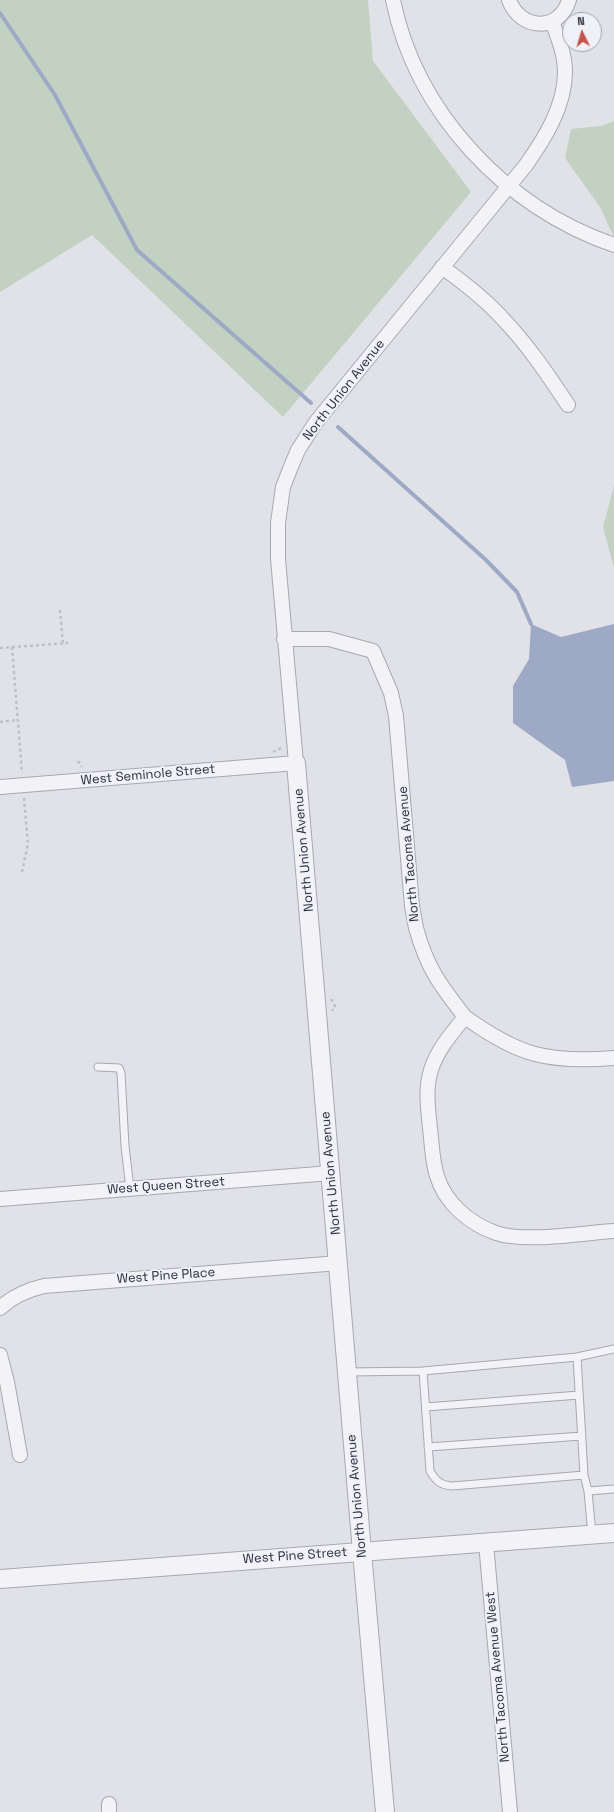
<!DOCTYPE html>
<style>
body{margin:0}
#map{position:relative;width:614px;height:1812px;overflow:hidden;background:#e0e2e8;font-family:"Space Grotesk",sans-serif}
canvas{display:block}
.north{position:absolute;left:562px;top:12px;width:40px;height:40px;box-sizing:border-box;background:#f0f1f6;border:1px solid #a1a3ac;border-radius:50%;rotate:355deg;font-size:11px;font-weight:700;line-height:16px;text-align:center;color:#2a2e3e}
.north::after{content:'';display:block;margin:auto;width:14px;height:18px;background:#c4544e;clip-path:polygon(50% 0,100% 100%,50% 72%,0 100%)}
</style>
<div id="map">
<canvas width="614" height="1812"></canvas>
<div class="north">N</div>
</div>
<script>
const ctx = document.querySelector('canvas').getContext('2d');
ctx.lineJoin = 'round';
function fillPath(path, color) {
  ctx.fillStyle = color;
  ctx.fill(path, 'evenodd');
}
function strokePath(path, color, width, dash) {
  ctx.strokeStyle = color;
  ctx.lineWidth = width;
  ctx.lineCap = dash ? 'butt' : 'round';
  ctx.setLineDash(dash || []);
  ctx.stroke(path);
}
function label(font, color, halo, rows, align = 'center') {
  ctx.font = font + ' "Space Grotesk",sans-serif';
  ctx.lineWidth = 4;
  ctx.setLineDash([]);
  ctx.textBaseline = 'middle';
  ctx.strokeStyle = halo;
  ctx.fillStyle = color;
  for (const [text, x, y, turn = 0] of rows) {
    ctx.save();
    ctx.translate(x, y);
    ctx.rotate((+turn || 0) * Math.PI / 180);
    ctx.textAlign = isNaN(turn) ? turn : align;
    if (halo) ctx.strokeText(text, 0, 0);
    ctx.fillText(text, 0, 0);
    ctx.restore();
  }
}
fillPath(new Path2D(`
 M0 0H368L373 61 471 192 283 417 92 235 0 292Z
 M614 121V237L600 207 565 158 571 129 601 126Z
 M614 486V568L603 527Z`), '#c3d1c2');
fillPath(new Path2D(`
 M531 624 561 637 614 624V781L572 787 565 760 513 723V686L529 659Z`), '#9ea9c6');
strokePath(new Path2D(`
 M0 13 55 95 137 250 311 403
 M338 427 486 560 517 592 531 624`), '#9ea9c6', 4);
const service = new Path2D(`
 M98 1067 119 1068 121 1073 125 1146 130 1189
 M577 1357 584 1475
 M423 1371 430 1471C436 1481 440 1485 452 1486L584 1475 588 1491 592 1534
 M348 1372 423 1371 577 1357 614 1349
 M426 1407 579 1395
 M428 1447 582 1436
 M588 1491 614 1489`);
const minor = new Path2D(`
 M393 0C416 113 506 208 614 245
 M509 0C520 30 559 33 569 0
 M442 267C463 282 485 299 503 319 528 345 548 375 568 405
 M284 639H329L373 651 391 693 396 716 412 906 416 928C427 968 440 985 465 1017 452 1033 437 1050 431 1070 425 1089 428 1108 430 1128 432 1144 432 1161 437 1176 445 1203 470 1224 496 1233 525 1243 582 1233 614 1231
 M0 787 296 763 278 559V523L283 487 290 469 298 450 316 422 526 165C545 138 565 106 565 72 565 54 558 38 552 21
 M465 1017C519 1056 548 1063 614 1058
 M0 1199 331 1173
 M0 1308C13 1296 27 1290 44 1286L339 1263
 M0 1355 7 1382 20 1455
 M486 1543 510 1812
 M109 1804V1812`);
const tertiary = new Path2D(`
 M296 763 362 1552 385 1812
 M0 1579 614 1533`);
strokePath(service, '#a6a8b2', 9);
strokePath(minor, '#a6a8b2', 16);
strokePath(tertiary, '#a6a8b2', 20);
strokePath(new Path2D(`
 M60 610 63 644
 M12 647 22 773
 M0 648 68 643
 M0 722 18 720
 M273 752 283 747
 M78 761 82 767
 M22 872 28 844 24 798
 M331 999 335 1006 332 1011`), '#bfc0c7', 2.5, [3, 3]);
strokePath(service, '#f3f3f7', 7);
strokePath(minor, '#f3f3f7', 14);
strokePath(tertiary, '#f3f3f7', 18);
label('13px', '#2a2e3e', '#f0f1f6', [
 ["North Union Avenue",344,390,-52],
 ["West Seminole Street",148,775,-5],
 ["North Union Avenue",304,850,-95],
 ["North Tacoma Avenue",409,854,-95],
 ["North Union Avenue",331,1173,-95],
 ["West Queen Street",166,1186,-4],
 ["West Pine Place",166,1276,-4],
 ["North Union Avenue",357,1496,-95],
 ["West Pine Street",295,1556,-4],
 ["North Tacoma Avenue West",498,1677,-95]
]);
</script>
